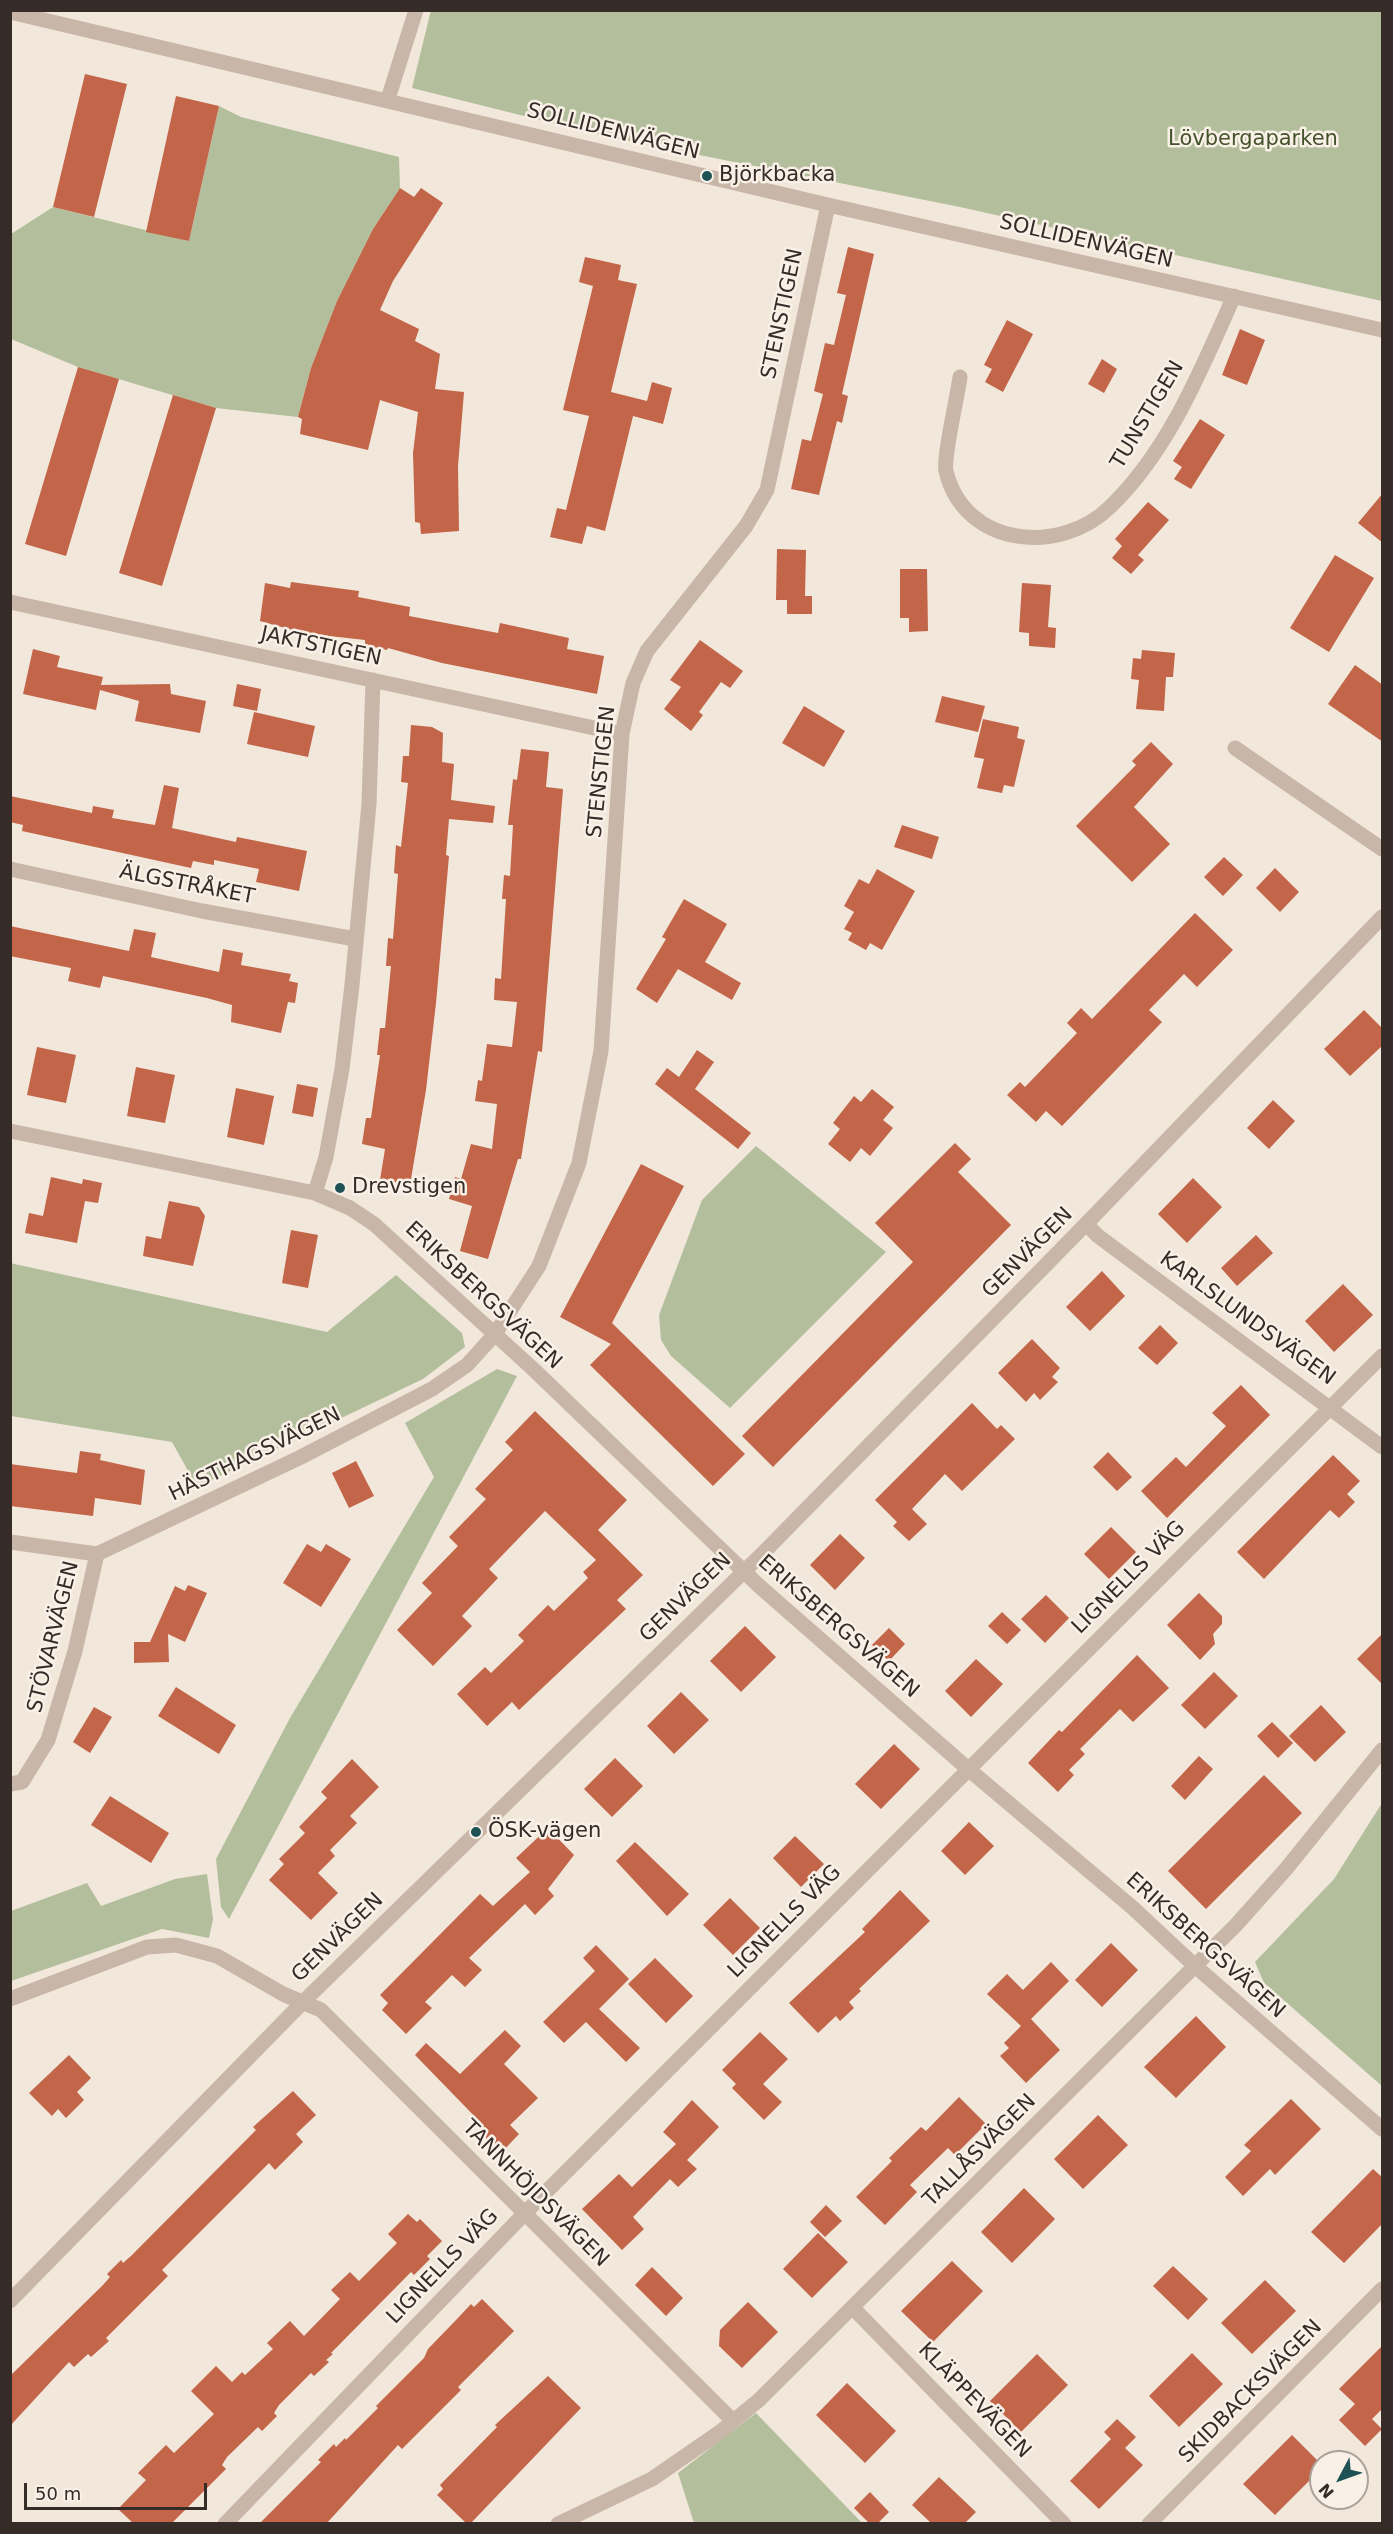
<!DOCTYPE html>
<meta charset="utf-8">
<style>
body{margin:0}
#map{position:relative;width:1393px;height:2534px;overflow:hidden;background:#f1e7db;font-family:"DejaVu Sans",sans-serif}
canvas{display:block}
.frame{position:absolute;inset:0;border:12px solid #352c28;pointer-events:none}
.north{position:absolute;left:1309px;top:2450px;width:60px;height:60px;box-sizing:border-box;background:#f9f1e7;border:2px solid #aba29b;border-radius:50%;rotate:229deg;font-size:16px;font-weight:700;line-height:24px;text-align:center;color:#352c28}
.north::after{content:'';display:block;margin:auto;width:21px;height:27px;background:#1f5255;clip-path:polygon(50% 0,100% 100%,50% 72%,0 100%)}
.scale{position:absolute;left:24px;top:2483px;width:183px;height:27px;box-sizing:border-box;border:3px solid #352c28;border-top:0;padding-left:8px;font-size:18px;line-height:21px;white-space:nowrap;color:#352c28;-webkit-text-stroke:4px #f9f1e7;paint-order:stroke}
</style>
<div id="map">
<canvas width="1393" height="2534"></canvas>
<div class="frame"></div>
<div class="north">N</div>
<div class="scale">50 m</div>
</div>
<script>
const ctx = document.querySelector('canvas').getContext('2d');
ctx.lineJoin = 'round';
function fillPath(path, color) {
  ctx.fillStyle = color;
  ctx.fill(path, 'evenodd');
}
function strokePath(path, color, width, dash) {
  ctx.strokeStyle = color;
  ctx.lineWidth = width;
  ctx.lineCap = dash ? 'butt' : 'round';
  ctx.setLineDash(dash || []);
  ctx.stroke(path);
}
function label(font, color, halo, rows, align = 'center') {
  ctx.font = font + ' "DejaVu Sans",sans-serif';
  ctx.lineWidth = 5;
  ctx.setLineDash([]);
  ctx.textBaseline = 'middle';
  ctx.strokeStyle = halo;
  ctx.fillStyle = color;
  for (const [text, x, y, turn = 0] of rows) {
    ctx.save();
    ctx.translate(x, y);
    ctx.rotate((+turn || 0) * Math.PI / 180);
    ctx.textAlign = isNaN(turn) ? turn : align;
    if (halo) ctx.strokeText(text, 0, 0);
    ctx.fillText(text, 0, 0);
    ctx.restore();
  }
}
fillPath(new Path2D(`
 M431 10 1382 11V301L960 207 604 136 412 88Z
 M219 106 241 117 399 157 400 188 373 229 337 301 311 368 298 417 216 408 78 367 11 339V234L53 207 189 241Z
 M756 1146 886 1252 730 1408 671 1356 661 1340 659 1315 702 1200Z
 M10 1263 327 1332 396 1275 462 1333 465 1347 423 1379 197 1487 172 1442 11 1416Z
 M497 1369 517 1376 229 1919 221 1907 216 1859 290 1718 434 1477 405 1423Z
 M1382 1803V2086L1264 1983 1255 1962 1334 1879Z
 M207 1874 213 1919 209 1938 162 1929 11 1981V1911L87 1883 101 1906 175 1879Z
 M756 2413 862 2523H694L678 2473Z`), '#b3bf9c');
fillPath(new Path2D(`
 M85 74 127 84 94 217 53 207Z
 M176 96 219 106 189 241 146 232Z
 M400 188 414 197 421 188 443 203 393 281 380 310 419 329 415 341 440 354 435 389 464 392 458 466 459 531 421 534 420 523 415 522 413 453 418 412 380 400 368 450 300 434 302 419 298 417 311 368 337 301 373 229Z
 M848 247 874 254 842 394 848 396 842 423 837 421 819 495 791 489 802 439 811 441 823 394 814 391 825 343 834 345 846 295 837 293Z
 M585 257 621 265 618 280 637 284 611 392 647 401 652 382 672 388 663 424 633 416 605 531 587 526 582 544 550 537 557 508 566 510 589 416 563 410 593 286 579 282Z
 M1007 320 1033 334 1003 392 985 382 992 369 984 365Z
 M1240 329 1265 340 1247 385 1222 375Z
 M1102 359 1117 369 1104 393 1088 384Z
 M78 367 119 379 66 556 25 544Z
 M173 395 216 408 162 586 119 573Z
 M1200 419 1225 435 1191 489 1174 479 1182 467 1173 461Z
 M1383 493V543L1358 523Z
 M1148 502 1169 520 1138 555 1144 560 1131 574 1112 558 1122 546 1115 539Z
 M777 549 806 550 805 596H812V614H787V600H776Z
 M1335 555 1374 578 1329 652 1290 628Z
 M900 569H927L928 631 909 632V618H900Z
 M291 582 359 591 358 597 410 607 409 616 498 633 500 623 569 638 567 649 604 656 597 694 442 663 388 648 387 650 365 645V640L303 633 260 621 265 583 290 588Z
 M1022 583 1051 585 1048 627 1056 628 1055 648 1029 646V633L1019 632Z
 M700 640 743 671 730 688 721 682 699 712 703 715 691 731 664 709 681 687 670 680Z
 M33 649 60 656 57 667 103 677 101 685 170 684 171 694 206 701 200 733 135 721 139 701 100 690 96 710 23 694Z
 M1142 650 1175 653 1173 677H1166L1164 711 1136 709 1139 680 1131 679 1133 658 1141 659Z
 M1355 665 1383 685V742L1328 704Z
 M237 684 261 689 257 711 233 706Z
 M942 696 985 706 978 732 935 722Z
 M804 706 845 731 824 767 782 743Z
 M254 712 315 726 308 757 247 744Z
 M983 719 1019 727 1017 738 1025 740 1014 787 1004 785 1002 793 977 788 984 759 974 757Z
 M411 725 432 727 443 733 442 762 454 764 451 800 495 806 493 823 449 819 446 855 449 856 436 1003 426 1090 410 1185 380 1180 385 1149 362 1144 366 1118H371L380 1055H377L380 1028H385L391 966H386L388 938 393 939 398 874 394 873 396 845 401 847 408 783 401 782 403 756H409Z
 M1151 742 1173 764 1134 807 1170 844 1132 882 1076 826 1136 765 1132 761Z
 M521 749 549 752 546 787 563 789 542 1052 538 1051 521 1159H518L488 1259 460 1251 472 1206 449 1199 455 1177 461 1179 471 1144 492 1149 497 1104 475 1101 478 1080 482 1081 487 1044 512 1047 517 1002 494 1000 495 978 501 979 506 899H502L504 875 510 876 513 825H508L513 779 517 780Z
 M164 785 179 788 172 828 236 842 237 837 307 851 299 891 256 882 259 869 214 860V865L193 861 191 868 22 831 23 825 10 822V796L92 813 93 806 114 810 112 818 155 825Z
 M902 825 939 837 932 859 894 847Z
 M1224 857 1243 875 1223 896 1204 877Z
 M1275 868 1299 892 1280 912 1256 888Z
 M877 869 915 891 882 950 870 943 866 950 848 940 852 933 844 929 854 912 844 906 859 879 869 884Z
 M684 899 727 924 705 962 741 983 732 1000 678 969 657 1003 636 989 666 939 662 937Z
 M1195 913 1233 950 1197 987 1184 974 1149 1010 1162 1022 1062 1126 1046 1111 1036 1122 1007 1095 1020 1082 1025 1087 1077 1033 1067 1023 1081 1008 1092 1019Z
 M10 926 129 951 134 929 156 933 151 957 219 972 223 949 243 953 241 965 291 974 289 981 298 983 295 1003 288 1002 281 1033 231 1022 232 1005 207 998 103 976 100 988 68 981 71 968 10 956Z
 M1364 1010 1383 1029V1045L1350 1076 1324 1049Z
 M37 1047 76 1055 66 1103 27 1095Z
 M697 1050 714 1062 695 1089 751 1133 738 1149 655 1084 667 1068 679 1077Z
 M136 1067 175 1075 165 1123 127 1116Z
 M297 1084 318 1088 313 1117 292 1113Z
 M236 1088 274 1096 264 1145 227 1137Z
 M872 1089 894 1107 883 1120 893 1128 870 1156 861 1148 850 1162 828 1144 840 1129 833 1123 854 1096 861 1102Z
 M1273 1100 1295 1121 1269 1149 1247 1128Z
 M955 1143 971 1159 958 1172 1011 1225 773 1467 742 1436 913 1262 875 1223Z
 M641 1164 684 1186 612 1323 745 1454 713 1486 590 1365 611 1344 560 1317Z
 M51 1177 82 1184 83 1179 102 1183 98 1203 85 1201 77 1243 25 1233 29 1213 43 1216Z
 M1193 1178 1222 1207 1187 1243 1158 1214Z
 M169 1201 199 1207 205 1216 193 1266 143 1256 146 1236 161 1239Z
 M291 1230 318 1235 308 1288 282 1283Z
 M1256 1235 1273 1253 1237 1286 1221 1268Z
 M1102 1271 1125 1296 1090 1331 1066 1307Z
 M1343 1284 1373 1315 1334 1352 1305 1321Z
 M1160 1325 1178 1343 1157 1365 1138 1348Z
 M1032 1339 1060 1368 1052 1377 1058 1382 1040 1400 1034 1393 1026 1402 998 1373Z
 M1241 1385 1270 1415 1167 1518 1141 1491 1176 1457 1186 1467 1226 1426 1212 1413Z
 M972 1403 997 1429 1001 1425 1015 1439 962 1491 945 1474 912 1509 927 1524 909 1541 893 1526 897 1522 875 1500Z
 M535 1411 627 1500 598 1530 643 1575 617 1600 626 1609 519 1710 512 1702 487 1726 457 1694 485 1667 491 1673 524 1641 518 1635 548 1605 554 1611 588 1578 583 1572 596 1560 545 1511 489 1569 498 1578 462 1616 472 1626 433 1666 397 1630 432 1593 422 1583 458 1546 449 1537 486 1499 475 1489 513 1450 505 1442Z
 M80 1451 101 1454 100 1460 145 1470 141 1505 95 1498 93 1516 10 1506V1464L77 1473Z
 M1108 1452 1132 1477 1117 1491 1093 1467Z
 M1333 1455 1360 1481 1347 1494 1355 1502 1339 1518 1330 1510 1264 1579 1237 1552Z
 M356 1461 374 1496 349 1508 332 1473Z
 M1111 1527 1136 1552 1109 1579 1084 1554Z
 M840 1534 865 1558 835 1590 810 1565Z
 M307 1544 321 1552 326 1544 351 1559 321 1607 283 1583Z
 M188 1585 207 1593 185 1642 168 1634 169 1662 134 1663V1642H150L175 1586 185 1591Z
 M1199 1593 1222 1616V1624L1213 1634 1215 1644 1200 1660 1167 1625Z
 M1046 1595 1069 1618 1045 1643 1021 1619Z
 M1002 1612 1021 1630 1007 1644 988 1626Z
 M745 1626 776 1657 741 1692 710 1661Z
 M889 1628 905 1644 889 1661 872 1645Z
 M1383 1633V1685L1357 1659Z
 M1137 1655 1169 1688 1133 1722 1120 1709 1080 1749 1085 1754 1069 1770 1074 1775 1058 1792 1028 1763 1059 1730 1062 1732Z
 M976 1659 1003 1684 971 1717 945 1691Z
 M1214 1672 1238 1696 1205 1729 1181 1705Z
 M176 1687 236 1725 219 1754 158 1716Z
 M681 1692 709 1720 674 1754 647 1726Z
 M1321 1705 1346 1732 1315 1762 1289 1736Z
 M94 1707 112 1717 90 1753 73 1742Z
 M1272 1722 1293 1743 1278 1758 1257 1736Z
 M894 1744 920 1769 881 1809 855 1784Z
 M1199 1756 1213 1769 1185 1800 1171 1786Z
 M615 1758 643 1786 612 1817 584 1789Z
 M352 1759 379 1787 350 1816 357 1823 330 1850 335 1856 318 1873 338 1893 311 1920 269 1880 284 1864 279 1859 305 1833 299 1827 327 1798 321 1792Z
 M1264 1775 1302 1813 1206 1909 1168 1871Z
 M110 1796 169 1833 151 1863 91 1825Z
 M969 1822 994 1846 965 1875 941 1851Z
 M548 1828 574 1855 548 1889 554 1896 535 1915 525 1904 469 1958 482 1970 465 1987 452 1975 425 2002 432 2008 406 2034 382 2010 388 2003 380 1995 480 1894 493 1906 530 1872 516 1858Z
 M795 1836 824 1864 801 1887 773 1858Z
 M635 1842 689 1894 667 1916 616 1861Z
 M900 1890 930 1921 859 1989 861 1991 849 2002 854 2008 840 2021 836 2016 818 2033 789 2003 865 1932 862 1929Z
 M730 1898 760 1928 733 1955 703 1925Z
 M1111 1943 1138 1970 1102 2007 1075 1980Z
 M596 1945 629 1979 599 2009 640 2048 626 2062 586 2022 564 2043 543 2022 595 1971 583 1958Z
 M655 1958 693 1996 666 2023 628 1984Z
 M1051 1962 1069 1981 1031 2019 1060 2050 1026 2083 1000 2056 1009 2048 1004 2043 1021 2026 987 1994 1007 1974 1023 1990Z
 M1196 2016 1226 2047 1176 2098 1144 2067Z
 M505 2030 521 2046 504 2064 538 2098 510 2125 519 2134 501 2153 479 2131 484 2126 415 2055 426 2043 460 2074Z
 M760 2032 788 2059 763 2084 782 2102 764 2120 732 2088 736 2084 722 2070Z
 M69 2055 91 2078 77 2092 84 2100 66 2118 58 2109 52 2116 29 2093Z
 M293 2091 316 2115 296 2134 303 2142 275 2170 269 2163 162 2270 168 2276 106 2338 109 2341 91 2357 88 2354 74 2367 69 2362 10 2426V2376L103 2285 110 2277 107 2274 121 2260 123 2263 131 2256 256 2130 253 2127Z
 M959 2097 986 2124 955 2155 948 2148 910 2185 917 2192 885 2225 856 2197 892 2161 889 2158 921 2127 926 2131Z
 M1291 2099 1321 2129 1275 2175 1270 2169 1243 2196 1225 2177 1251 2151 1244 2145Z
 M692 2100 719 2127 687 2160 697 2169 678 2187 670 2179 633 2217 644 2229 622 2250 582 2209 619 2174 632 2187 676 2144 663 2132Z
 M1098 2115 1128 2145 1083 2189 1054 2159Z
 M1373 2169 1383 2178V2223L1344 2263 1311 2232Z
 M1024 2188 1055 2219 1012 2263 981 2232Z
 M826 2205 842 2221 825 2237 810 2222Z
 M408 2214 417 2222 420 2219 442 2241 427 2256 430 2259 414 2275 411 2272 331 2353 333 2354 326 2360 329 2362 314 2376 311 2373 279 2405 274 2413 277 2416 262 2431 258 2427 227 2457 222 2465 226 2469 172 2523H133L118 2509 146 2480 138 2473 166 2445 174 2453 214 2414 191 2391 216 2366 232 2382 242 2372 245 2375 273 2349 267 2343 290 2321 304 2336 340 2299 331 2290 350 2272 359 2281 397 2243 388 2234Z
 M818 2233 848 2262 812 2298 783 2269Z
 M952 2261 983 2291 933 2342 901 2311Z
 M1173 2266 1208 2299 1188 2320 1153 2286Z
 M652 2267 683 2298 666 2316 635 2285Z
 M1265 2280 1296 2311 1252 2354 1221 2323Z
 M482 2299 514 2331 458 2387 461 2390 402 2449 398 2445 327 2523H260L321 2462 318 2460 334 2444 336 2447 345 2438 346 2440 378 2408 376 2406 424 2358 428 2349 457 2319 471 2304 474 2307Z
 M748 2302 778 2332 742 2368 719 2346 720 2330Z
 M1383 2345V2408L1372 2419 1382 2429 1365 2446 1339 2420 1355 2404 1339 2389Z
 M1192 2353 1223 2384 1179 2427 1149 2396Z
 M1037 2354 1068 2385 1021 2432 990 2401Z
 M548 2376 581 2408 471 2523H466L437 2495 443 2489 440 2485 497 2427 495 2425Z
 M847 2383 896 2431 865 2463 816 2415Z
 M1117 2419 1136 2437 1125 2448 1143 2465 1099 2509 1070 2481 1111 2439 1104 2432Z
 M1292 2435 1321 2464V2469L1275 2515 1243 2484Z
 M939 2477 976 2512 965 2523H931L912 2505Z
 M870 2492 889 2512 878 2523H869L854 2508Z`), '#c26548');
strokePath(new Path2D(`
 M10 12 828 205 1382 330
 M388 99 416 10
 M960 377C958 394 943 458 946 471 964 547 1060 556 1110 507 1169 450 1201 370 1234 296
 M10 602 622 734
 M1235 748 1382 849
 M10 869 202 911 355 939
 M10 1131 315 1193 350 1208 374 1224 532 1368 758 1585 967 1768 1133 1908 1194 1965 1382 2129
 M315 1193 326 1157 342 1069 352 985 369 804 373 680
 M1086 1224 1098 1236 1382 1447
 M10 1542 97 1554 299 1458 432 1389 467 1365 495 1334 539 1266 579 1163 601 1051 622 734 633 683 647 651 746 526 767 490 828 205
 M10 1784 22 1782 48 1740 75 1651 97 1554
 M10 1999 147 1947 176 1945 217 1956 283 1994 321 2010 733 2421
 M853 2308 1064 2524
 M225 2524 525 2213 1382 1356
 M558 2524 652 2479 720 2432 759 2400 1236 1925 1286 1869 1382 1750
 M1149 2524 1382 2289`), '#c8b6a8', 15);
strokePath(new Path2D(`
 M10 2301 304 2001 766 1550 1086 1224 1382 917`), '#c8b6a8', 15);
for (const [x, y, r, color] of [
 [707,176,6,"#1f5255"],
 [340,1188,6,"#1f5255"],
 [476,1832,6,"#1f5255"]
]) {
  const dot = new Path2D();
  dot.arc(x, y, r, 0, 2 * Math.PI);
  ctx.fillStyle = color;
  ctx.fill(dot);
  strokePath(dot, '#f9f1e7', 2);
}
label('21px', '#352c28', '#f9f1e7', [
 ["SOLLIDENVÄGEN",613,132,14],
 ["SOLLIDENVÄGEN",1086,242,13],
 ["STENSTIGEN",783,314,-78],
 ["TUNSTIGEN",1148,415,-59],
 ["JAKTSTIGEN",321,647,12],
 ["STENSTIGEN",602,772,-84],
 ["ÄLGSTRÅKET",187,885,11],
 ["GENVÄGEN",1028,1253,-45],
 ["ERIKSBERGSVÄGEN",483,1296,43],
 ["KARLSLUNDSVÄGEN",1247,1319,36],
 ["HÄSTHAGSVÄGEN",255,1455,-26],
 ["LIGNELLS VÄG",1129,1578,-45],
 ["GENVÄGEN",686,1598,-44],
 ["ERIKSBERGSVÄGEN",838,1627,41],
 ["STÖVARVÄGEN",54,1637,-76],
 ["LIGNELLS VÄG",785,1922,-45],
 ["GENVÄGEN",338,1938,-44],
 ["ERIKSBERGSVÄGEN",1205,1946,42],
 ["TALLÅSVÄGEN",980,2151,-45],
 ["TANNHÖJDSVÄGEN",535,2194,45],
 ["LIGNELLS VÄG",443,2267,-46],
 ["SKIDBACKSVÄGEN",1251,2392,-45],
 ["KLÄPPEVÄGEN",974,2401,46]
]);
label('21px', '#45532c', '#f9f1e7', [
 ["Lövbergaparken",1253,140]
]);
label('21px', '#352c28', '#f9f1e7', [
 ["Björkbacka",719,176],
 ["Drevstigen",352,1188],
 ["ÖSK-vägen",488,1832]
], 'left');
</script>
